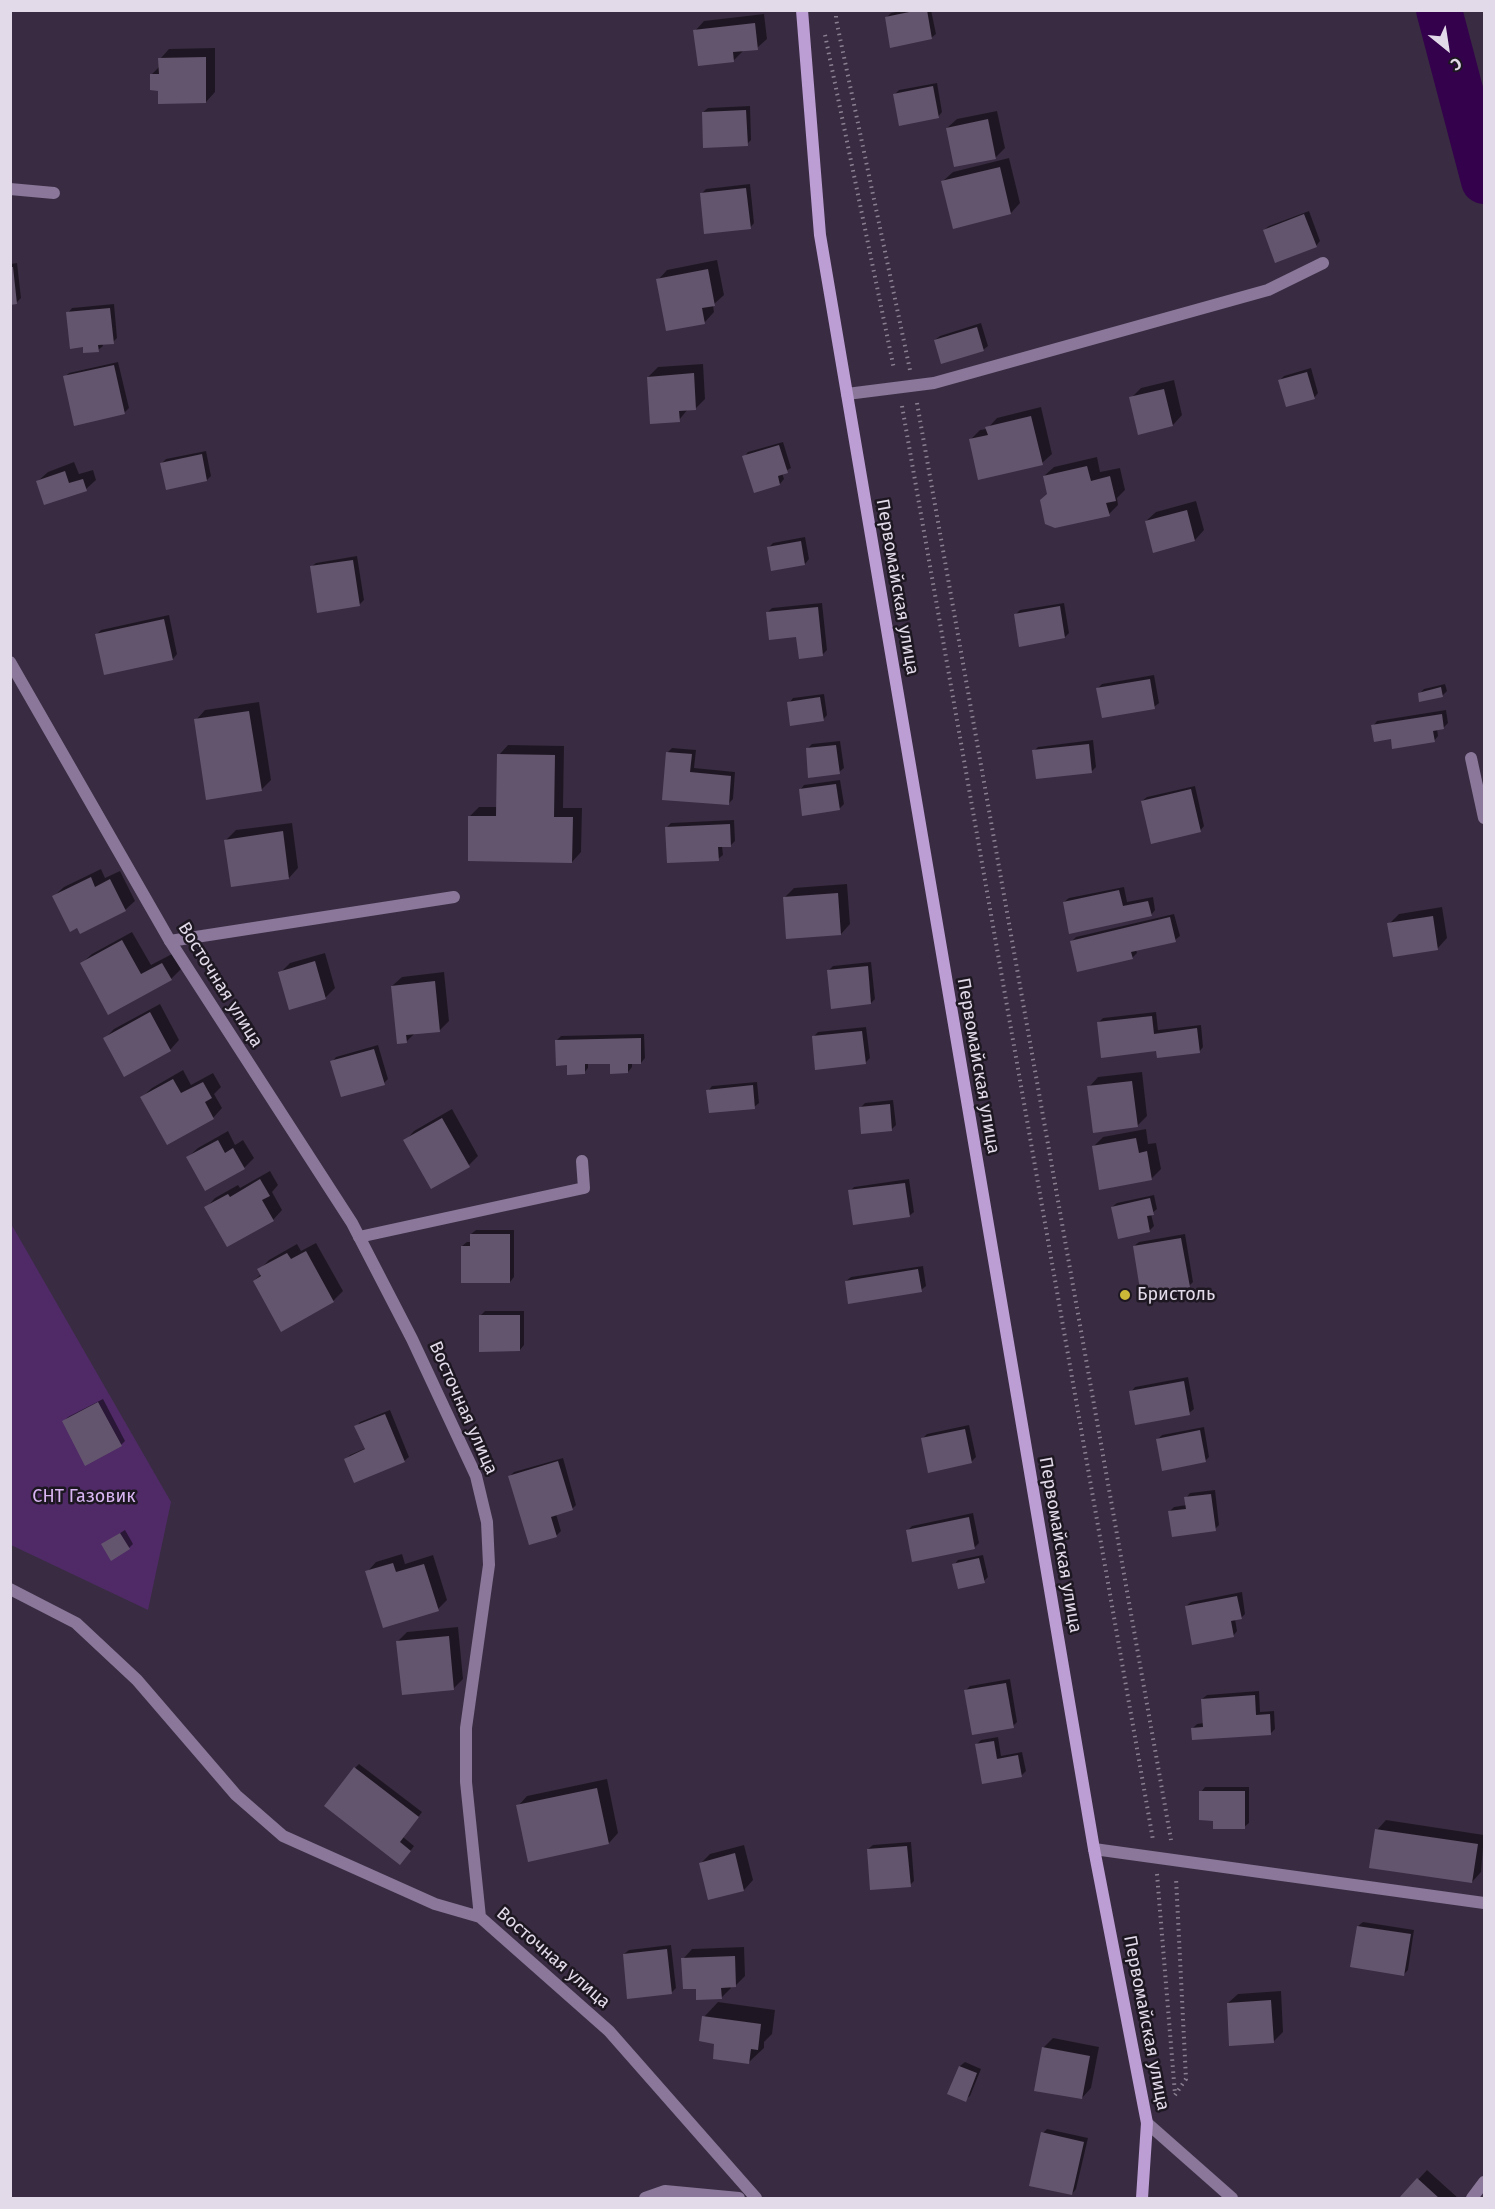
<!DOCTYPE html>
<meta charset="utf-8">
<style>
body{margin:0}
#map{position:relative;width:1495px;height:2209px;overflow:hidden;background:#392c42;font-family:"Fira Sans",sans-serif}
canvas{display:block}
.frame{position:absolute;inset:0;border:12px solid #e2dae9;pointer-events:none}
.north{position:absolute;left:1417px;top:18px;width:60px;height:60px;-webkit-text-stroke:4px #1d1721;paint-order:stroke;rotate:150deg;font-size:16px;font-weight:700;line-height:24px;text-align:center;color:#e2dae9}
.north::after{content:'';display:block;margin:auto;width:21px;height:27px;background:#e2dae9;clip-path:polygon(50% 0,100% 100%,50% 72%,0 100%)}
</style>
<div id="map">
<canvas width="1495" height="2209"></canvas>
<div class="frame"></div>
<div class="north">С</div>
</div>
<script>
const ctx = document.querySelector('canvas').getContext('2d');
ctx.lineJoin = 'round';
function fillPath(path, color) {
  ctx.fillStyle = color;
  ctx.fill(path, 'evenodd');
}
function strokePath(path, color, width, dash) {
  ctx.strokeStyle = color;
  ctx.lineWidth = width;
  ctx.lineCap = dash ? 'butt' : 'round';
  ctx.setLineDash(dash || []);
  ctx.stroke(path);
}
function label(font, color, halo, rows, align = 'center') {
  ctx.font = font + ' "Fira Sans",sans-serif';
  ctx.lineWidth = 5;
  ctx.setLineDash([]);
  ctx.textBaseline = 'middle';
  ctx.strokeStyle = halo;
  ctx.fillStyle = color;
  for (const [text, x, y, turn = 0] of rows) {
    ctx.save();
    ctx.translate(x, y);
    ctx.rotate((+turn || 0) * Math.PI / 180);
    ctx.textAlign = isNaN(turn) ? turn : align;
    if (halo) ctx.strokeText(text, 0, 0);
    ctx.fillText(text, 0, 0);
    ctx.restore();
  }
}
fillPath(new Path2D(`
 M10 1222 171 1502 148 1610 11 1545Z`), '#4f2a66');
fillPath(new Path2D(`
 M905 10H931L936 34 931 38 886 18 891 13Z
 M764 14 767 39 757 48 743 51 734 60 695 31 704 21Z
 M215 48V92L206 102 160 89 151 75 160 66V59L169 49Z
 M937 83 942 112 938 117 894 95 899 90Z
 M750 106 751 140 747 144 703 112 708 108Z
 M997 111 1005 148 995 158 947 128 957 119Z
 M1009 158 1020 203 1011 213 943 181 953 172Z
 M750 184 754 223 750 228 701 194 706 189Z
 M1309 211 1320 241 1316 246 1264 230 1269 226Z
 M717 260 724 295 713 305 714 312 705 322 658 280 667 270Z
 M17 263 21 298 16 303H10V264Z
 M114 304 117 338 113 342 102 343 103 346 98 350 84 346 68 313 72 308Z
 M981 323 988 346 983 350 935 340 940 336Z
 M118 362 129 408 124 413 65 377 69 373Z
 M703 364 705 399 696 408 688 409 679 420 648 377 658 367Z
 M1311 368 1318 393 1314 398 1279 381 1284 376Z
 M1174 380 1182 415 1173 425 1131 398 1141 388Z
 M1041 407 1052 454 1042 463 970 440 980 430 987 429 997 418Z
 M783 442 791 468 782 473 784 479 780 484 744 457 748 452Z
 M206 451 211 476 207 480 161 464 166 459Z
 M1097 457 1100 472 1120 468 1125 490 1117 498 1118 505 1109 514 1048 493 1044 476 1054 467Z
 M74 462 79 474 93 470 96 480 86 489 38 481 48 472Z
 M1196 501 1204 530 1195 540 1146 521 1156 512Z
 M805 537 809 559 805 564 768 548 773 543Z
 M357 556 364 600 359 605 311 567 316 563Z
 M822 603 827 650 822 655 768 612 772 608Z
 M1064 603 1069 633 1065 637 1015 615 1020 610Z
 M169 615 177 654 173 659 97 634 101 630Z
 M1154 675 1159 703 1154 707 1098 688 1102 684Z
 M1445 684 1447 691 1443 695 1419 694 1424 689Z
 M824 694 827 715 823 720 789 703 793 698Z
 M259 702 271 780 261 790 196 720 205 710Z
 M1446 710 1448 723 1443 728 1437 729 1438 736 1434 741 1392 737 1373 726 1377 721Z
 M1093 740 1096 767 1092 771 1034 751 1038 747Z
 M840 741 844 768 839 772 807 749 812 744Z
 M508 745 564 746 563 808H582L581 852 572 862 470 816 479 807H498L499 755Z
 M672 748 696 750 694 768 735 772 733 799 728 804 664 798 668 752Z
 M840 780 844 804 839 809 800 790 804 785Z
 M1195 786 1204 826 1200 831 1142 801 1147 797Z
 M734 820 735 841 730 846H722L723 855 718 859 666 828 671 823Z
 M292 823 298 868 289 878 226 840 236 830Z
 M101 869 105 878 120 871 135 901 125 910 54 896 64 887Z
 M847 884 850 924 841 934 784 898 794 888Z
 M1124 887 1127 902 1153 897 1155 910 1151 915 1064 902 1069 898Z
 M1442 907 1447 938 1438 948 1389 924 1399 914Z
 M1174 914 1180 936 1175 940 1136 950 1137 953 1132 958 1072 941 1076 937Z
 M132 932 151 965 172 954 181 969 171 979 109 1013 82 963 92 954Z
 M325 953 335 988 325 998 280 973 290 963Z
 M871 962 875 999 871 1003 829 970 833 966Z
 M444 972 449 1021 440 1030 415 1033 406 1042 392 986 402 977Z
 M160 1004 179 1040 170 1050 105 1038 114 1029Z
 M1156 1012 1158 1030 1201 1025 1203 1047 1199 1052 1157 1049 1099 1022 1103 1018Z
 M866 1027 870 1058 865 1063 813 1037 818 1032Z
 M644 1034 645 1058 641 1063H632V1067L628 1072 611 1062 588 1063V1068L584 1073 557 1040 561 1036Z
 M378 1045 388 1079 384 1083 332 1062 336 1057Z
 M183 1070 191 1085 213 1073 221 1087 214 1094 222 1108 213 1118 142 1097 152 1088Z
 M1142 1072 1147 1116 1137 1126 1089 1087 1098 1077Z
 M757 1082 759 1103 754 1107 708 1091 712 1086Z
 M893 1100 896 1125 892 1129 860 1108 865 1103Z
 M452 1109 478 1156 469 1165 405 1141 414 1131Z
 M1146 1129 1148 1144 1156 1143 1161 1169 1151 1179 1093 1147 1103 1137Z
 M228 1131 235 1145 243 1140 254 1158 244 1168 188 1157 198 1148Z
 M270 1171 278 1185 272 1192 282 1210 273 1220 206 1208 215 1198 238 1185 240 1188Z
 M909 1179 914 1212 909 1216 850 1191 854 1187Z
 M1154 1195 1157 1209 1151 1214 1154 1226 1149 1231 1112 1207 1117 1203Z
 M476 1230H514V1277L510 1282 462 1246 467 1242H471V1234Z
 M1185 1234 1193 1282 1189 1286 1134 1246 1139 1242Z
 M316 1243 343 1291 333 1301 254 1281 261 1274 259 1270 269 1260 297 1244 301 1251Z
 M923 1266 926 1286 921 1290 846 1281 851 1277Z
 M485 1311H524V1345L520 1350 480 1316Z
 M1188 1377 1194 1409 1189 1413 1131 1392 1135 1387Z
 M103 1399 125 1441 121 1445 64 1421 68 1417Z
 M390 1410 409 1457 404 1461 346 1459 350 1455 366 1448 356 1427 360 1422Z
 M969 1425 976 1457 971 1462 922 1439 927 1434Z
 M1204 1427 1209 1457 1205 1461 1158 1439 1162 1435Z
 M563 1458 576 1505 572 1509 556 1514 561 1531 557 1535 530 1543 510 1476 514 1472Z
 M1215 1490 1219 1525 1215 1529 1170 1511 1174 1507 1187 1505 1186 1498 1190 1493Z
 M973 1513 979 1543 975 1547 913 1560 907 1531 912 1526Z
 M125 1530 133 1544 129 1548 103 1544Z
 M402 1554 405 1564 433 1555 447 1600 438 1609 367 1572 376 1562Z
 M983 1555 988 1577 984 1581 954 1565 958 1560Z
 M1242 1592 1245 1614 1241 1618 1235 1619 1237 1631 1233 1636 1186 1606 1191 1602Z
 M458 1627 463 1679 453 1689 398 1641 407 1632Z
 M1010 1679 1017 1722 1013 1726 965 1691 970 1686Z
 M1259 1691 1260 1712 1274 1711 1275 1729 1270 1734 1193 1728 1197 1724 1204 1723 1202 1699 1207 1695Z
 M998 1737 1001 1756 1022 1752 1026 1771 1022 1775 983 1783 976 1745 981 1740Z
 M359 1764 422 1812 403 1837 414 1846 405 1858 355 1768Z
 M607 1779 618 1833 609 1843 518 1806 527 1796Z
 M1205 1787H1249V1823L1244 1827 1215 1819 1201 1792Z
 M1386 1820 1484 1835 1481 1872 1472 1882 1377 1830Z
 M911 1842 914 1881 910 1885 868 1849 873 1845Z
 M744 1845 753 1880 744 1890 701 1863 710 1854Z
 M1363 1922 1414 1930 1408 1970 1403 1975 1358 1926Z
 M671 1945 676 1988 672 1992 624 1954 629 1950Z
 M744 1947 745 1976 735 1986H730L731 1988 721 1998 697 1987 683 1959 692 1949Z
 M1281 1991 1283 2032 1273 2042 1228 2003 1238 1994Z
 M718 2002 775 2010 772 2034 764 2042V2048L749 2062 716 2042 704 2017Z
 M1053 2038 1099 2047 1091 2088 1082 2098 1043 2048Z
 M965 2062 981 2069 970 2096 965 2100 960 2066Z
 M1047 2129 1088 2138 1076 2189 1072 2194 1043 2133Z
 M1427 2170 1458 2198H1401Z`), '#0007');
strokePath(new Path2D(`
 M1439 10 1484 181`), '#34024c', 46);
fillPath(new Path2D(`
 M919 10H927L932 39 890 48 885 17Z
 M755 23 758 50 733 52 734 62 698 66 693 30Z
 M206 57V103L158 104V91L150 90V74H159L158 58Z
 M933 86 939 118 899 126 893 94Z
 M746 110 748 146 703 148 702 112Z
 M988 119 996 159 954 167 946 128Z
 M1000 167 1011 214 953 229 941 181Z
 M746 188 751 229 704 234 700 193Z
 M1304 214 1317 247 1275 263 1263 230Z
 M10 267H13L17 304 10 305Z
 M708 269 715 306 702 308 705 324 666 331 656 279Z
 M110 308 114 344 98 345 99 352 83 353V347L70 349 66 312Z
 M977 327 984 351 941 364 934 340Z
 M114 365 125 414 74 426 63 376Z
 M1307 372 1315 399 1286 407 1278 380Z
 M694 373 696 410 679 411 680 422 650 424 647 377Z
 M1164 389 1173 426 1138 435 1129 397Z
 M1031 416 1043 465 978 480 969 439 988 435 985 427Z
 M779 445 788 473 778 476 780 485 754 493 742 456Z
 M202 454 207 481 166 490 160 463Z
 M1087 466 1091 481 1110 476 1116 501 1106 503 1110 516 1055 528 1045 524 1040 500 1047 494 1043 476Z
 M65 471 69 483 83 479 87 491 44 505 36 481Z
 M1187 510 1195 541 1153 553 1145 521Z
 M801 541 805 565 771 571 767 547Z
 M353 560 360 606 317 613 310 566Z
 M1060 606 1065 638 1019 647 1014 614Z
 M818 607 823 656 799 659 796 637 769 640 766 612Z
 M164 619 173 660 104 675 95 634Z
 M1150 679 1155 709 1102 718 1096 688Z
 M1441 687 1443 697 1419 702 1418 693Z
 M820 697 824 721 790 726 787 702Z
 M249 711 262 791 206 800 194 719Z
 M1442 714 1444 729 1433 731 1435 742 1392 749 1391 739 1374 742 1371 725Z
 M1089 744 1092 773 1036 779 1032 750Z
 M836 745 840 774 808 778 806 748Z
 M666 752 692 754 690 772 731 776 729 805 662 800Z
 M497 754 555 755 554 817H573L572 863 468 861V816H496Z
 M836 784 840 810 802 816 799 789Z
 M1191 789 1201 832 1151 844 1141 801Z
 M730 824 731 847H718L719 861 667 863 665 827Z
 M283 831 289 879 231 887 224 840Z
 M91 877 95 887 110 879 126 911 80 934 77 928 70 932 52 896Z
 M1119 890 1123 906 1148 901 1152 916 1069 934 1063 902Z
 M838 893 841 935 786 939 783 897Z
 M1433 916 1438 950 1393 957 1387 923Z
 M1170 917 1176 942 1131 952 1133 959 1077 972 1070 941Z
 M122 940 141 974 162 963 172 980 108 1015 80 963Z
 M315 961 326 999 289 1010 278 972Z
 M868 966 871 1004 831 1009 827 970Z
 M435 981 440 1032 406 1035 407 1043 397 1044 391 986Z
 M150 1012 171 1051 124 1077 103 1038Z
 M1152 1016 1154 1034 1197 1028 1200 1053 1157 1058 1156 1051 1101 1058 1097 1022Z
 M862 1031 866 1064 815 1070 812 1036Z
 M641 1038V1064H628V1073L610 1074V1064H585V1074L567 1075V1065L556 1066 555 1040Z
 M374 1049 385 1085 341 1097 330 1061Z
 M173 1079 181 1093 203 1082 212 1098 205 1102 214 1119 167 1145 140 1097Z
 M1132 1081 1138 1127 1093 1133 1087 1086Z
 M753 1085 755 1109 709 1113 706 1090Z
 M890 1104 892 1131 861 1134 859 1107Z
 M442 1118 470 1167 431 1189 403 1140Z
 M1136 1138 1139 1153 1147 1151 1152 1180 1099 1190 1092 1146Z
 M218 1140 225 1153 233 1148 245 1169 205 1191 186 1157Z
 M260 1179 270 1196 262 1200 274 1221 227 1247 204 1207 228 1194 230 1197Z
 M905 1183 910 1217 853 1225 848 1190Z
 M1150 1198 1154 1215 1147 1216 1150 1232 1118 1239 1111 1207Z
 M470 1234H510V1283H461V1246H470Z
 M1181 1238 1190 1287 1141 1296 1133 1246Z
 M306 1251 334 1302 281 1332 253 1281 261 1276 257 1269 287 1253 291 1259Z
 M918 1269 922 1292 848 1304 845 1281Z
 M479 1315H520V1351L479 1352Z
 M1184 1381 1190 1415 1135 1425 1129 1391Z
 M98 1402 122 1446 85 1466 62 1421Z
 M385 1414 405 1462 354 1483 344 1459 365 1449 354 1426Z
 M965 1429 972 1463 928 1473 921 1438Z
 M1200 1430 1206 1462 1162 1471 1156 1439Z
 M558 1461 573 1510 551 1517 557 1537 529 1545 508 1476Z
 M1211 1494 1216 1531 1172 1537 1168 1511 1186 1509 1184 1497Z
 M969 1517 975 1549 912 1562 906 1530Z
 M120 1533 130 1549 111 1561 101 1544Z
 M979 1558 985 1583 958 1589 952 1564Z
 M393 1563 396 1572 424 1564 439 1611 383 1628 365 1571Z
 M1237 1596 1242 1619 1231 1621 1234 1637 1192 1645 1185 1606Z
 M449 1636 454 1690 402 1695 396 1641Z
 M1006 1683 1014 1728 972 1735 964 1690Z
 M1255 1695 1256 1715 1270 1714 1271 1735 1192 1740 1191 1728 1203 1727 1201 1699Z
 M994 1741 997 1759 1018 1755 1022 1777 982 1784 975 1744Z
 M354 1767 419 1817 400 1842 411 1851 400 1865 324 1806Z
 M597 1788 609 1844 528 1862 516 1805Z
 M1199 1791H1245V1829H1213V1821L1199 1820Z
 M1375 1829 1478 1844 1472 1883 1369 1868Z
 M907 1846 911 1887 870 1890 867 1849Z
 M735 1853 744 1891 708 1900 699 1863Z
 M1357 1926 1411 1934 1404 1976 1350 1967Z
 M667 1949 672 1994 627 1999 623 1954Z
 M735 1956 736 1987 721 1988 722 1999 696 2000V1989H683L681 1958Z
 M1271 2000 1274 2043 1229 2046 1227 2003Z
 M702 2016 761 2024 758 2050 751 2049 749 2064 713 2059 714 2044 699 2041Z
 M1042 2047 1090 2056 1082 2099 1034 2091Z
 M959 2066 977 2073 966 2102 947 2094Z
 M1041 2132 1084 2142 1072 2195 1029 2186Z
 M1417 2178 1439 2198H1399Z`), '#64556e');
strokePath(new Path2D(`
 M836 10V19L910 370
 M825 35 894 369
 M917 403 1171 1840
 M902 406 1153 1840
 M1157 1874 1175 2094
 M1175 2095 1186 2079 1176 1878`), '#8a8092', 4, [1.5, 4.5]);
strokePath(new Path2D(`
 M10 189 54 193
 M847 394 934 383 1268 290 1323 263
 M170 941 454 897
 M359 1237 584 1188 582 1161
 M1094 1849 1484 1903`), '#8a7799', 12);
strokePath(new Path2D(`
 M10 662 170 941 352 1223 412 1339 476 1476 487 1522 489 1565 466 1728V1782L480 1917 609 2031 756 2198
 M1471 758 1484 818
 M10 1589 76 1623 137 1680 236 1795 283 1836 435 1904 480 1917
 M645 2198 665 2191 739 2198
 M1472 2198 1484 2182`), '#8a7799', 12);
strokePath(new Path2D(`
 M1147 2123 1232 2198`), '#8a7799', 12);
strokePath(new Path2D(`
 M802 10 820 235 1094 1849 1147 2123 1142 2198`), '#bc9dd4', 12);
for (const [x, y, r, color] of [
 [1125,1295,6,"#ccb938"]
]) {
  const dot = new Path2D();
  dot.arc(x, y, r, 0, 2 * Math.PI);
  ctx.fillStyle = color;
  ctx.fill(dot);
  strokePath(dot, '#1d1721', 2);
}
label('18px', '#e2dae9', '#1d1721', [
 ["Первомайская улица",897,587,80],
 ["Восточная улица",220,985,58],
 ["Первомайская улица",978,1066,80],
 ["Восточная улица",463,1408,66],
 ["Первомайская улица",1060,1545,80],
 ["Восточная улица",553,1958,41],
 ["Первомайская улица",1146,2023,79]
]);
label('18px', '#e2dae9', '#1d1721', [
 ["Бристоль",1137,1295]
], 'left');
label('18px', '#d9b6f3', '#1d1721', [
 ["СНТ Газовик",84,1497]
]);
</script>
